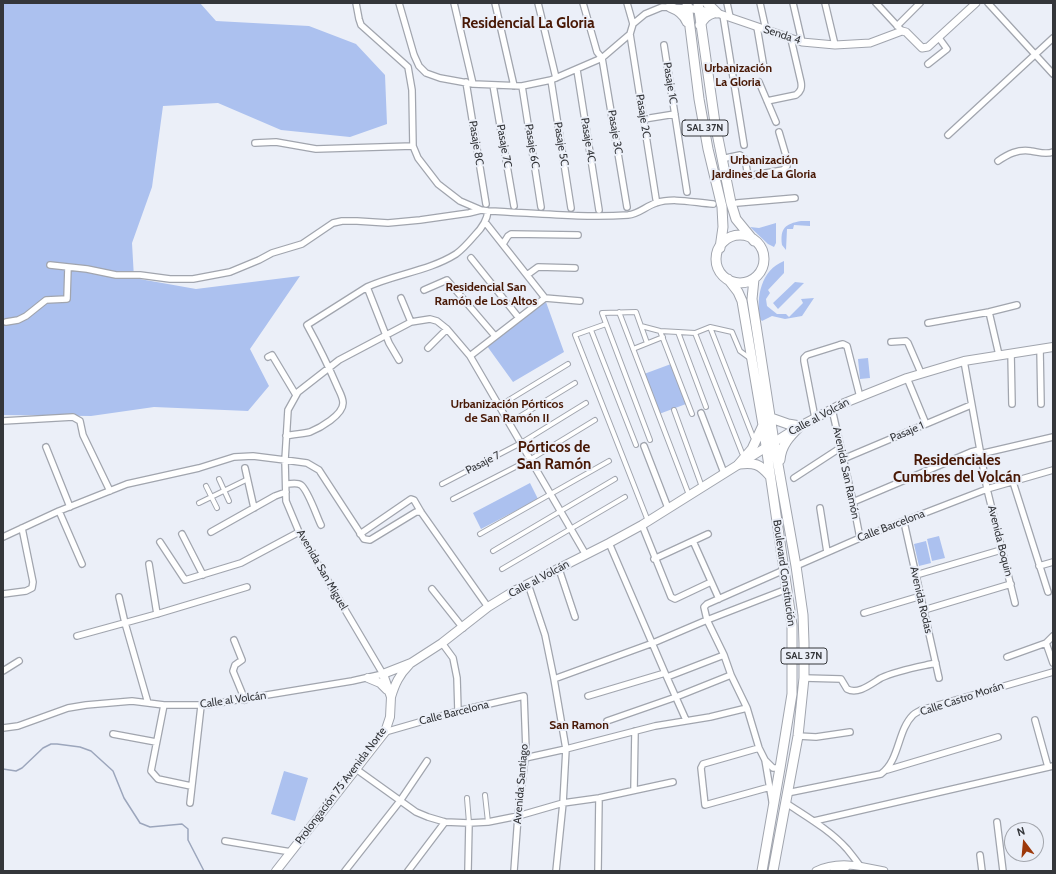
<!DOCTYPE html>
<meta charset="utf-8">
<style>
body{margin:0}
#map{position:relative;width:1056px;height:874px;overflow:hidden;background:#ebeff8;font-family:Cabin,sans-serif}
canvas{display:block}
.frame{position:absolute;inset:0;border:4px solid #34363a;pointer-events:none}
.north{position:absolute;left:1004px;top:822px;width:40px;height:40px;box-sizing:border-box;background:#ebeff8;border:1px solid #a2a5ac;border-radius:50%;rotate:344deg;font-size:11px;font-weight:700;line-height:16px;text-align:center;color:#34363a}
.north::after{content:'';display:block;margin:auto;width:14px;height:18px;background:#9e390b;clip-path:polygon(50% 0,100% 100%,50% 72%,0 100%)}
</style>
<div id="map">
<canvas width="1056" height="874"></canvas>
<div class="frame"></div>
<div class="north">N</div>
</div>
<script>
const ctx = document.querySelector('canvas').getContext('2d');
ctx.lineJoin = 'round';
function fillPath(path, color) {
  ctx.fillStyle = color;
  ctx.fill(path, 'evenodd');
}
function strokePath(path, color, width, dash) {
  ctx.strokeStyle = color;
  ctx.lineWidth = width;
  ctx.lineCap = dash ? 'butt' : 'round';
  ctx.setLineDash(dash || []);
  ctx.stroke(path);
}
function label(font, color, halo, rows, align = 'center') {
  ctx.font = font + ' Cabin,sans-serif';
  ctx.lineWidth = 4;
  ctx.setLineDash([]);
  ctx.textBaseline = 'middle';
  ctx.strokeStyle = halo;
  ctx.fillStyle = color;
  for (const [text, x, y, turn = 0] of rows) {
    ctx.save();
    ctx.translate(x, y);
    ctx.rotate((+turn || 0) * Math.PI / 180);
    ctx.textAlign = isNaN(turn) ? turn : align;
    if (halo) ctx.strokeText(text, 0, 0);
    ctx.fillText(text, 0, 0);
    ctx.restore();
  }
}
fillPath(new Path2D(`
 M3 3H200L216 21 309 26 356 44 385 75 387 124 350 137 281 130 218 103 163 106 152 187 132 243 134 278 196 289 300 276 250 349 269 386 248 411 154 407 91 416 3 415Z
 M801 221H810V226L794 225 793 229H787L786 250 782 245C780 228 785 224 801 221Z
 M776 223V243L774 247 768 244 750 227 759 228Z
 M784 261V273L768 290 770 293 766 299 767 306 777 314H786L789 317 803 303 801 299 814 298 802 316 785 319 772 316 762 321 760 319C756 297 761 270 784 261Z
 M795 282 804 283 778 309 773 303Z
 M546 302 564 352 513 382 487 346Z
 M868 358 870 378 860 379 858 359Z
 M671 364 686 404 659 414 644 374Z
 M530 483 538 499 481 529 473 513Z
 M939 536 945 558 932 561 927 539Z
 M926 541 931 563 919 566 914 544Z
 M284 771 308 778 295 821 271 814Z`), '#acc1ef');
strokePath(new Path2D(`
 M3 769 16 771 22 768 43 748 51 744H57L80 747 91 751 113 771 124 798 140 823 150 827 182 824 188 829V840L204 871`), '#9ca6bc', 1.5);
const pedestrian = new Path2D(`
 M619 312 689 495
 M606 324 575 335 648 521
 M641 326 660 331 678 332 695 333 710 327 732 332 740 351 751 359
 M710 327 753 437
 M591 330 636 445
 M660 331 692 414
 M678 332 706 407
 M695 333 742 453
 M647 343 636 312 602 313 650 440
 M633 349 663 337
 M499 406 568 364
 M674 410 702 487
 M509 423 575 383
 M219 479 229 501
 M442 484 521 443 586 403
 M206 486 217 508
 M453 499 531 459 595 420
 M199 503 248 479
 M480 534 609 461
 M493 551 615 479
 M502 569 625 497
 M485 795 488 822
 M467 798 469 823`);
const minor = new Path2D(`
 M356 3 359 19 361 25 408 67 412 90 413 146 418 158 438 184 460 201 481 210 488 211C535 213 582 218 628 215 639 214 646 206 656 203 674 197 695 203 713 204
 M399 3 414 55 419 66 426 73 440 78 473 84 522 86 551 80 602 58 630 34 633 24 645 14 662 7 687 8
 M454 3 473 84
 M495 3 514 86
 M538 3 556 78
 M583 3 597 52 602 58 627 207
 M627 3 633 24
 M727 3 730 17
 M760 3 766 30
 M793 3 802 42
 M825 3 835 45
 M876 3 902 31
 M988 3 1053 74
 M723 15 744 145
 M897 26 920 3
 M757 27 764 68
 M630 34 656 199
 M664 45 687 192
 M928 64 947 49 939 38
 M577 70 599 210
 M551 80 571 208
 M466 82 486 204
 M759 82 776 122
 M493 85 514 206
 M522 86 541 207
 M767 101 796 95C801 91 802 88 801 82L791 39
 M644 119 675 114
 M948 135 1053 38
 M255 143 276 142 316 149 413 146
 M721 159 740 155 745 159 748 176 783 170 787 166V159L779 132
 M998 161C1008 154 1018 149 1031 151 1039 152 1045 155 1053 152
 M737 203 795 198
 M485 222 545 298
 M503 244 508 236 511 234 578 235
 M471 258 519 318
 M50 265 87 269 116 275H140L170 279H193L230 272 259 260 272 253 302 244 333 223 342 221H357L388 223 420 220 469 213 481 210
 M527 275 538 267 575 268
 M424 290 447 280 495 336
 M401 298 411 322
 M989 312 999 355
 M6 322 18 320 26 316 46 300 67 299 68 267
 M928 323 989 312 1017 305
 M891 342 906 341 908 343 921 373
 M428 348 447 329
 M1040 349 1041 404
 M1011 353 1012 404
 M470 356 545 298 580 301
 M268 357 272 355 296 395
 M399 360 389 343 367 287C395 274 429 271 456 254 463 249 469 242 475 235 482 228 487 221 488 211
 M964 361 987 489 1015 603
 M907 378 926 424
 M832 409 853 502 860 538
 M701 413 724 473
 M815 418 804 361V358L807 355 839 345 843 344 847 346 860 397
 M3 421 73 417 80 421 83 435 110 491
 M286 436C293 434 302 434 310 432 320 428 343 415 343 403 343 397 339 391 337 386 328 365 318 345 307 325L367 287
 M644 446 668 508
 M46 447 70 507
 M980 454 1053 437
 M843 459 971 405
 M245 468 254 508
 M794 478 840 448
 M1013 482 1048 592
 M286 484C291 484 297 482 301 485 308 490 317 517 321 525
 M853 502 971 452 979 450
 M820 508 827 552
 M59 511 82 564
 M904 522 939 678
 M642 525 671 597 675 599 711 582
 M211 532 275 496 286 492
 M182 534 203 575
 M360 534 411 499 414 500 421 512 488 607
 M3 537 59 511 127 484 199 468 234 457 253 456 285 460 307 463 319 470 364 539 370 540 416 512H421
 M693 541 719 599
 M160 542 185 580 241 563 299 532
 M609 543 665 673 686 720
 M654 559 708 534
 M149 564 157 614
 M796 566 860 538 987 489 1053 470
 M1039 566 1053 562
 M559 569 575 617
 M916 575 1001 550
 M528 584 545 635 554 679 566 749 563 803 556 871
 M432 589 463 628
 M3 594 26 591 32 588 33 582 22 528
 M119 597 125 623 148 703
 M924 610 1011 584
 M864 613 921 596
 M77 636 157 614 247 587
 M234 640 242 660 235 665 233 671 245 700
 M442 643 453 658 457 678 458 711
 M1046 643 1053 663
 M1007 657 1046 643 1053 636
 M3 671 19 661
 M667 677 724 655
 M804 678 841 679 847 689C858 695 871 684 881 678 898 670 918 667 936 663
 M554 679 653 643 707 620 787 589
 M588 696 665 673
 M164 705 151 771 158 779 191 786
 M1035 720 1048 767
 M607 721 676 697 731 675
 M3 728 18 726 68 708 86 705 132 701 164 705H206L352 681 383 674 299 532 286 501 285 460 288 410 298 392 339 360 411 322 430 319 437 321 447 329 470 356 586 555
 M385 732 458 711 524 696 526 750 518 816 514 871
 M113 734 156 742
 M798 736 816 737 850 732
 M759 748 703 764 701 768 705 805 770 787
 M525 758 566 749 655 726 710 717 747 708
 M765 760 773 768H780
 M356 769 416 812 428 817 445 822 469 823 488 822 518 816 563 803 599 798 673 782
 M887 770 998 737
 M634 790 635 731
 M787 793 881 774C900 760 897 731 913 715 915 713 918 712 921 710L1053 672
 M772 801 765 760 759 748 747 708 731 675 724 655 707 620 704 607 707 604 784 570
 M190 803 201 706
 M786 803C807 817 830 830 847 849 851 854 856 860 860 866
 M814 821 1053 766
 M997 822 1003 871
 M225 841 291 852
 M980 855 982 871
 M345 871 400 801 427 761
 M408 871 445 822
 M468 871 469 823
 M598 871 599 798`);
const tertiary = new Path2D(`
 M687 8 717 13 802 42 835 45 870 43 902 31 906 32 922 48 928 47 976 3
 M816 871C838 860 861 866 884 871
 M834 871 846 867`);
const secondary = new Path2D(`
 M368 678 380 683 387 690
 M391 697C395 684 399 675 409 665
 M276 871 385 732 390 717 391 697 383 674 411 663 442 643 488 607 514 591 609 543 642 525 800 426 842 404 907 378 964 361 1053 347`);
const trunk = new Path2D(`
 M687 3 699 99 708 149 722 207 723 227 720 248
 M698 3 715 123 731 203 736 219 754 241
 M707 3 717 13
 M670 7C678 10 684 14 687 22
 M700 25C704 18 707 15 714 13
 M716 259a24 24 0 1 1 48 0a24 24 0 1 1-48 0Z
 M728 279 738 292 742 301 763 425 792 625V694L780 768 762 871
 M754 279 752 299 774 442 796 566 803 615 804 643V678L798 736 773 871
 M771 418 788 424 800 426
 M780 460C781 445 790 436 800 426
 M739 464 752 449 763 425
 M739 464C754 462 760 464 770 476`);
strokePath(pedestrian, '#a1a5ae', 6);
strokePath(minor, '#a1a5ae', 8);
strokePath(tertiary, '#a1a5ae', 9);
strokePath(secondary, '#a1a5ae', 10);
strokePath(trunk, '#a1a5ae', 11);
strokePath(pedestrian, '#fff', 4);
strokePath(minor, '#fff', 5.5);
strokePath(tertiary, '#fff', 7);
strokePath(secondary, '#fff', 8);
strokePath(trunk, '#fff', 9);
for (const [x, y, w] of [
 [705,128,46],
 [804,656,46]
]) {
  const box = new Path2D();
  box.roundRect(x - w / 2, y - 8, w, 16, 3);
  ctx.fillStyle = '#ebeff8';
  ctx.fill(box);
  strokePath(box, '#34363a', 1);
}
label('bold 10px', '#34363a', null, [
 ["SAL 37N",705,128],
 ["SAL 37N",804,656]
]);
label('11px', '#34363a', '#ebeff8', [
 ["Senda 4",782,35,18],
 ["Pasaje 1C",670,83,81],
 ["Pasaje 2C",643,116,81],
 ["Pasaje 3C",615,132,81],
 ["Pasaje 4C",588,140,81],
 ["Pasaje 8C",476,143,81],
 ["Pasaje 5C",561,144,81],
 ["Pasaje 7C",504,146,80],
 ["Pasaje 6C",532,146,81],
 ["Calle al Volcán",819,417,-28],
 ["Pasaje 1",907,432,-23],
 ["Pasaje 7",483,463,-27],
 ["Avenida San Ramón",846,473,78],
 ["Calle Barcelona",891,526,-21],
 ["Avenida Boquin",1000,541,76],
 ["Avenida San Miguel",322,570,60],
 ["Boulevard Constitución",784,573,82],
 ["Calle al Volcán",539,579,-28],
 ["Avenida Rodas",921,600,77],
 ["Calle Castro Morán",962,699,-18],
 ["Calle al Volcán",233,700,-8],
 ["Calle Barcelona",454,713,-14],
 ["Avenida Santiago",521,784,-85],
 ["Prolongación 75 Avenida Norte",341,786,-53]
]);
label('bold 12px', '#481805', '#ebeff8', [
 ["Urbanización",738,68],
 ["La Gloria",738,82],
 ["Urbanización",764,160],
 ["Jardines de La Gloria",764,174],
 ["Residencial San",486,287],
 ["Ramón de Los Altos",486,301],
 ["Urbanización Pórticos",507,404],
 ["de San Ramón II",507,418],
 ["San Ramon",579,725]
]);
label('bold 15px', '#481805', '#ebeff8', [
 ["Residencial La Gloria",528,24],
 ["Pórticos de",554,448],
 ["San Ramón",554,465],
 ["Residenciales",957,461],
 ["Cumbres del Volcán",957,478]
]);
</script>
